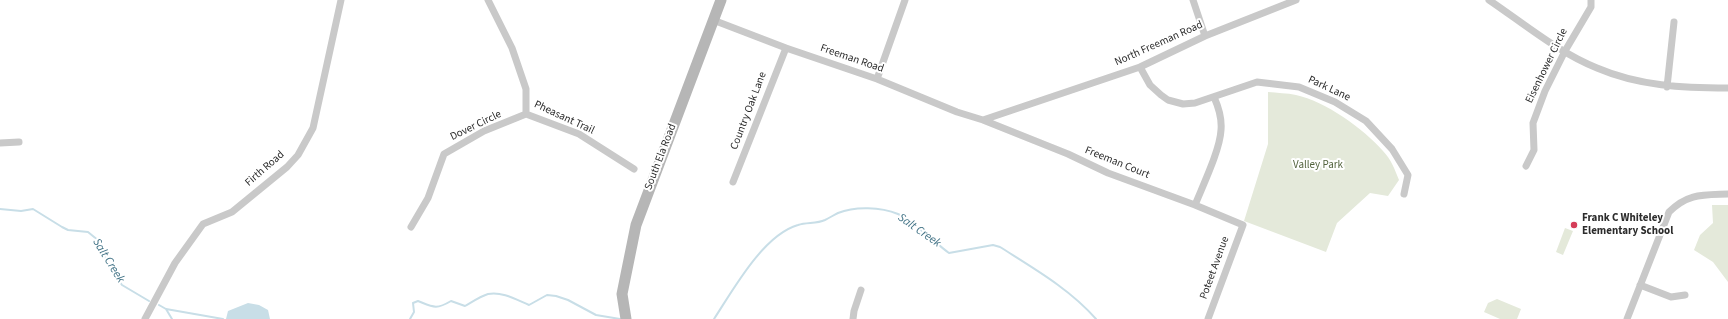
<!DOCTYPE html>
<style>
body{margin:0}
canvas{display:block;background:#fff}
</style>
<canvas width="1728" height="319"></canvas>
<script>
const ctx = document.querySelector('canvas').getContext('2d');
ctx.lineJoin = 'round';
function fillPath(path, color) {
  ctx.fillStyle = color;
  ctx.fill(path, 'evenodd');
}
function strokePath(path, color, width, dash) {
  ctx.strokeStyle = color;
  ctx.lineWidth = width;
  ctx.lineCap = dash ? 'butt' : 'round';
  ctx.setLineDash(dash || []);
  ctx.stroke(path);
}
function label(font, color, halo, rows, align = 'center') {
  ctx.font = font + ' "Source Sans 3",sans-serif';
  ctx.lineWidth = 4;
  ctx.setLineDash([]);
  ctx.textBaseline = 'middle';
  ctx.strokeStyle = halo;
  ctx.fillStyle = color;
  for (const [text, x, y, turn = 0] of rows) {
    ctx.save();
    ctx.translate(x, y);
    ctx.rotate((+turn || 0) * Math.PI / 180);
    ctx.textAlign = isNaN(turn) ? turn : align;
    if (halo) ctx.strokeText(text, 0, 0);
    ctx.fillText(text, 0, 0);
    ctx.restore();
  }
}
fillPath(new Path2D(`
 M1268 92C1277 93 1287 93 1296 95 1325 101 1364 129 1383 151 1391 159 1395 170 1399 180L1388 196 1370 193 1337 223 1326 252 1244 221 1268 144Z
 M1712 205H1728V282L1713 262 1694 250 1700 235 1713 223Z
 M1565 228 1573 231 1563 255 1556 252Z
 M1497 299 1521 309 1517 319H1500L1484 312 1488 303Z`), '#e4e9da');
fillPath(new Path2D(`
 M248 303 259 305 268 310 270 319H226L228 311Z`), '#c8dee7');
strokePath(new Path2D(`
 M0 209 21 211 33 209 62 227 68 230 88 232 99 241 109 267 122 285 149 301
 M159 305 166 309 223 319
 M166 309 172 319
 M410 319 414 312 413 303 418 301C433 307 436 310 451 301L465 306C472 302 481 296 488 294 502 291 517 300 529 305L547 295 556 296 568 300 596 315 620 319
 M714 319C733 290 763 235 798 225 807 222 816 224 825 220 829 218 834 215 838 213 855 206 881 207 898 214 912 220 935 243 949 253L993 245 1000 247C1033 268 1070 289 1096 319`), '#c8dee7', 2);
strokePath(new Path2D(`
 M488 0 512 48 526 89V114L579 134 634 169
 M1193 0 1205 36
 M1489 0C1523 23 1559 53 1597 68 1639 86 1683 88 1728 88
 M713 20 786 48 877 79 957 112 983 120 1068 154 1108 173 1195 205 1243 225 1208 319
 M1140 67 1150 85 1161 95 1168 100 1183 104 1195 103 1257 82 1299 87 1335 102 1366 121 1392 149 1408 175 1404 194
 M877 79 905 0
 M1667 87 1674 22
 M983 120 1140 67 1205 36 1296 0
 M0 143 19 142
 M1526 166 1534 150 1533 123 1545 91 1565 51 1591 7V0
 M733 182 786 48
 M1195 205C1203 185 1220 150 1221 130 1222 119 1218 106 1214 97
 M411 227 428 198 444 154 484 131 526 114
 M1640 285 1671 297 1685 295
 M145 319 175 263 203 224 232 212 287 167 298 155 313 128 341 0
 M853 319 854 311 861 290
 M1627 319 1669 212C1688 193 1703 195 1728 194`), '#c9c9c9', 7);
strokePath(new Path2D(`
 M626 319 622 294 636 225 721 0`), '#b6b6b6', 11);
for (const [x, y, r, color] of [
 [1574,225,4,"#d53c58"]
]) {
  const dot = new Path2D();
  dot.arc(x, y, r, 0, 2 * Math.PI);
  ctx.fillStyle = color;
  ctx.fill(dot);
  strokePath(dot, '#fff', 1.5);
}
label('11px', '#2c2c2c', '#fff', [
 ["North Freeman Road",1159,44,-24],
 ["Freeman Road",852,59,19],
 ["Eisenhower Circle",1547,66,-64],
 ["Park Lane",1329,89,25],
 ["Country Oak Lane",749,111,-69],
 ["Pheasant Trail",564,118,25],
 ["Dover Circle",476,126,-26],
 ["South Ela Road",661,157,-69],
 ["Freeman Court",1117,163,22],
 ["Firth Road",265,169,-41],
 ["Poteet Avenue",1215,268,-70]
]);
label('11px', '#53633e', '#fff', [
 ["Valley Park",1318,166]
]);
label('bold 11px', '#2c2c2c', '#fff', [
 ["Frank C Whiteley",1582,219],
 ["Elementary School",1582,232]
], 'left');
label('italic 12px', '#427386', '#fff', [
 ["Salt Creek",919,231,35],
 ["Salt Creek",108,261,58]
]);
</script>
